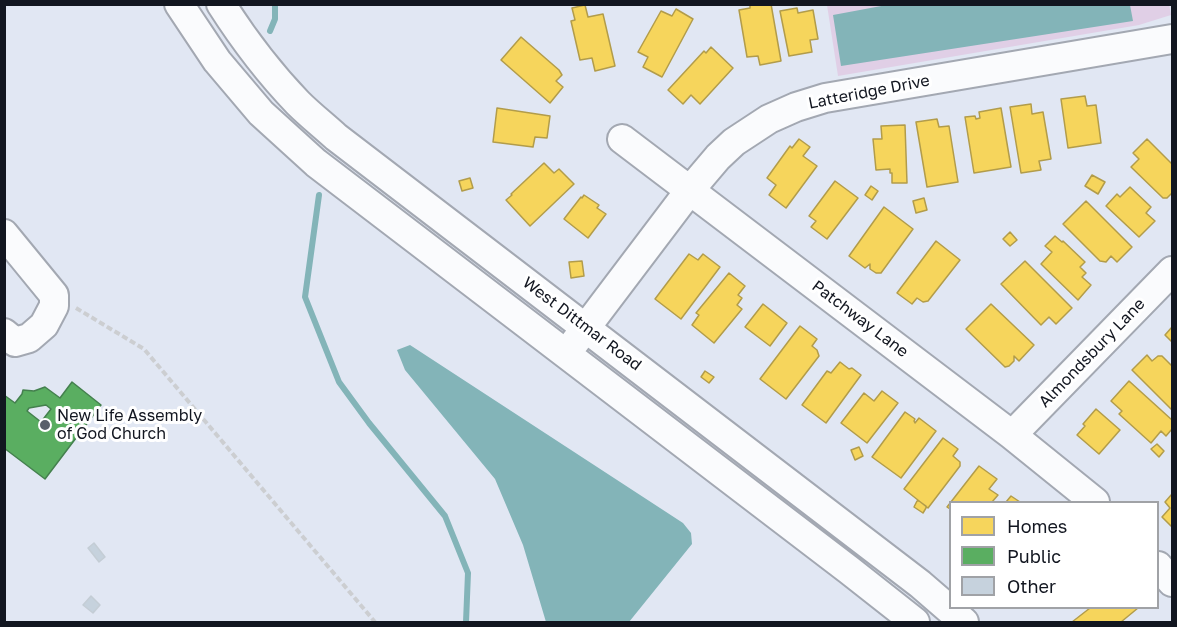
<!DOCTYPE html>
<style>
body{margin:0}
#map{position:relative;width:1177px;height:627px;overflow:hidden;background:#e1e7f3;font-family:"Golos Text",sans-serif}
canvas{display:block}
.frame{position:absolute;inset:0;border:6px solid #121620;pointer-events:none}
.legend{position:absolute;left:949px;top:501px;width:210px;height:108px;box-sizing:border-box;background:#fff;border:2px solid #a0a2a6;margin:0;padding:8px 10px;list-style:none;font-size:18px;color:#121620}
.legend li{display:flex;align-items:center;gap:12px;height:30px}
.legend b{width:30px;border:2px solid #a0a2a6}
</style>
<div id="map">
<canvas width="1177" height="627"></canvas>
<div class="frame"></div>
<ul class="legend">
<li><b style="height:16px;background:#f6d55c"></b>Homes</li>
<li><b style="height:16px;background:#5aae61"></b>Public</li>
<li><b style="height:16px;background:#c6d2dd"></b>Other</li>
</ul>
</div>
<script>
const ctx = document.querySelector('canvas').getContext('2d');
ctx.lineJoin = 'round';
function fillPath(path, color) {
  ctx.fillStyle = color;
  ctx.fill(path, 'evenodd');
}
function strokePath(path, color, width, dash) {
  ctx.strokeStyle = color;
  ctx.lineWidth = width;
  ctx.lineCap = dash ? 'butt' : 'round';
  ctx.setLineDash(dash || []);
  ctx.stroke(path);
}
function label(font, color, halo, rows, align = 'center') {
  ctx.font = font + ' "Golos Text",sans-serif';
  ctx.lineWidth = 6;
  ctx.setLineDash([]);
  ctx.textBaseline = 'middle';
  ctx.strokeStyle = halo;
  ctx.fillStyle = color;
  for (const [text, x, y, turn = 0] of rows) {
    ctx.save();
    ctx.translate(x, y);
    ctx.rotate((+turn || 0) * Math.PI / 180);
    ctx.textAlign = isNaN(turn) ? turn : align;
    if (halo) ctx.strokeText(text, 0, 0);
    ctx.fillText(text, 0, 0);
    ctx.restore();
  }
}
fillPath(new Path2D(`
 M1169 4 1171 15 1139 25 838 76 827 5Z`), '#e0cfe6');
fillPath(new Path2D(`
 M892 4 1130 5 1133 21 841 66 833 15Z
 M410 345 683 523 691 533 692 544 629 622H546L523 545 495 479 405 370 397 350Z`), '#83b4b8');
const homes = new Path2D(`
 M750 4H771L781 61 760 65 758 56 747 57 739 10 750 8Z
 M585 5 588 17 603 14 615 66 595 71 592 58 580 60 571 21 575 20 572 8Z
 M797 8 798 13 813 10 818 39 810 40 812 52 789 56 780 11Z
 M676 9 693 19 662 77 643 67 648 57 638 52 661 11 672 16Z
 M521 37 559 70 562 75 556 81 563 87 550 103 501 60Z
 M711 47 733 68 700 104 691 95 683 104 668 90 704 51 706 53Z
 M1085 96 1087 106 1096 105 1101 143 1068 148 1061 99Z
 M1031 104 1032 114 1043 112 1051 159 1039 161 1041 170 1021 173 1010 107Z
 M497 108 550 116 547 138 535 137 533 147 493 142Z
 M1001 108 1011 167 974 173 965 117 975 116 976 119 980 118 979 112Z
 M937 119 939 127 949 126 958 182 927 187 916 122Z
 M905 125 907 183H892V173H890V169L876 170 873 139H882L881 126Z
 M799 139 810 147 803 156 817 166 786 208 769 195 776 185 767 178 790 146 792 148Z
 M1147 139 1172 164V193L1167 198H1163L1131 167 1139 159 1133 153Z
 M544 163 554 173 559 169 574 184 530 226 506 200 512 195 511 194Z
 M1092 175 1105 182 1098 194 1085 186Z
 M470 178 473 188 462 191 459 181Z
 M835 181 858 198 827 239 811 227 816 221 809 216Z
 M871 186 878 191 872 200 865 195Z
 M1130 187 1151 207 1146 213 1155 221 1139 237 1106 206 1117 194 1120 197Z
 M584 195 599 205 597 208 606 214 588 238 564 219 581 197 582 198Z
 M924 198 927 210 916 213 913 201Z
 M1086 201 1132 247 1117 262 1111 256 1106 262 1100 261 1063 224Z
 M884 207 913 229 881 273H876L870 269V264L865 268 849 256Z
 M1010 232 1017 240 1010 246 1003 239Z
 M1055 236 1062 242 1063 241 1085 262 1080 267 1086 273 1082 277 1091 285 1078 300 1041 264 1052 252 1045 246Z
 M936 241 960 260 928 301 923 302 917 298 912 304 897 293Z
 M689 254 698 260 703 254 720 267 681 319 655 299Z
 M582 261 584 276 571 278 569 262Z
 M1025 261 1072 308 1056 324 1049 317 1041 325 1001 284Z
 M729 273 745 286 738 295 742 298 737 305 742 309 714 343 692 325 699 315 696 313Z
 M763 304 787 323 770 346 745 327Z
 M991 304 1034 345 1019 361 1014 356V361L1009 366 1005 367 966 329Z
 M800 326 817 339 812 346 817 350 819 356 786 399 760 379Z
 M1172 327V342L1165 335Z
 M1147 355 1152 361 1158 356H1162L1172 366V410L1132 370Z
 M840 362 849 369 852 368 861 375 826 423 802 405 827 371 831 373Z
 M705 371 714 377 709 383 701 377Z
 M1129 381 1172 420V429L1166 436 1161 431 1151 443 1119 414 1122 411 1111 401Z
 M882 391 898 403 867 443 841 423 864 393 874 401Z
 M1096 409 1120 430 1099 454 1077 435 1085 426 1083 424Z
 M905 412 915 419 914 421 915 423 919 418 936 431 901 478 872 457Z
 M943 438 958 449 953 456 960 462V466L928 508 904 489Z
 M1157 444 1164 451 1159 457 1151 449Z
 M859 447 863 456 855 460 851 450Z
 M979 466 997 479 989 489 998 495 992 502H950V509L947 507Z
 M1172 494V527L1162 517 1170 508 1165 502Z
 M1011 496 1020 502H1006Z
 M917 501H919L926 506V508L923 513 914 507Z
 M1090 608H1138L1121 622H1072Z`);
fillPath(homes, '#f6d55c');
strokePath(homes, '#b29c4a', 1.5);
const public = new Path2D(`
 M72 382 101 405 45 479 4 448V395L15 403 22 394 23 390 34 391 45 387 60 398ZM46 405 51 409 41 422 27 411 29 408Z`);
fillPath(public, '#5aae61');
strokePath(public, '#44804e', 1.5);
strokePath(new Path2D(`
 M270 31 275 19V4
 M319 195 305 297 339 382 369 423 445 516 468 573 466 622`), '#83b4b8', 6);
const building = new Path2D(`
 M94 543 105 557 99 562 88 548Z
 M91 596 100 605 93 613 83 605Z`);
fillPath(building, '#c6d2dd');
strokePath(building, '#c4cdd5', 1.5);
const minor = new Path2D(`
 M179 4 217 61 261 113 316 163 849 570 915 622
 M221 4C244 40 269 73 298 103 310 115 324 126 336 137L920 584 964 622
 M622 139 1012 435 1095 502
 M4 234 54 295V306L44 325 29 338 15 342 4 333
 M575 342 690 190 718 157 734 142 769 119 796 107 825 98 1172 39
 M1012 435 1172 271
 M1158 566 1172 582`);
strokePath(minor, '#a3a8b2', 32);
strokePath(new Path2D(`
 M76 308 144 349 375 622`), '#ccced1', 4, [6, 3]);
strokePath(minor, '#fafbfd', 28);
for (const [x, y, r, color] of [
 [45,425,6,"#5a5f6a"]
]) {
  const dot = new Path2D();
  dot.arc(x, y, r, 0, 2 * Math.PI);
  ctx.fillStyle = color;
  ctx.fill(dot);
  strokePath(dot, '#fff', 2);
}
label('16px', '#121620', '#fff', [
 ["Latteridge Drive",869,92,-11],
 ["Patchway Lane",860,319,37],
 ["West Dittmar Road",582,324,37],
 ["Almondsbury Lane",1092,353,-46]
]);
label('16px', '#121620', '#fff', [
 ["New Life Assembly",57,416],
 ["of God Church",57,434]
], 'left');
</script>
